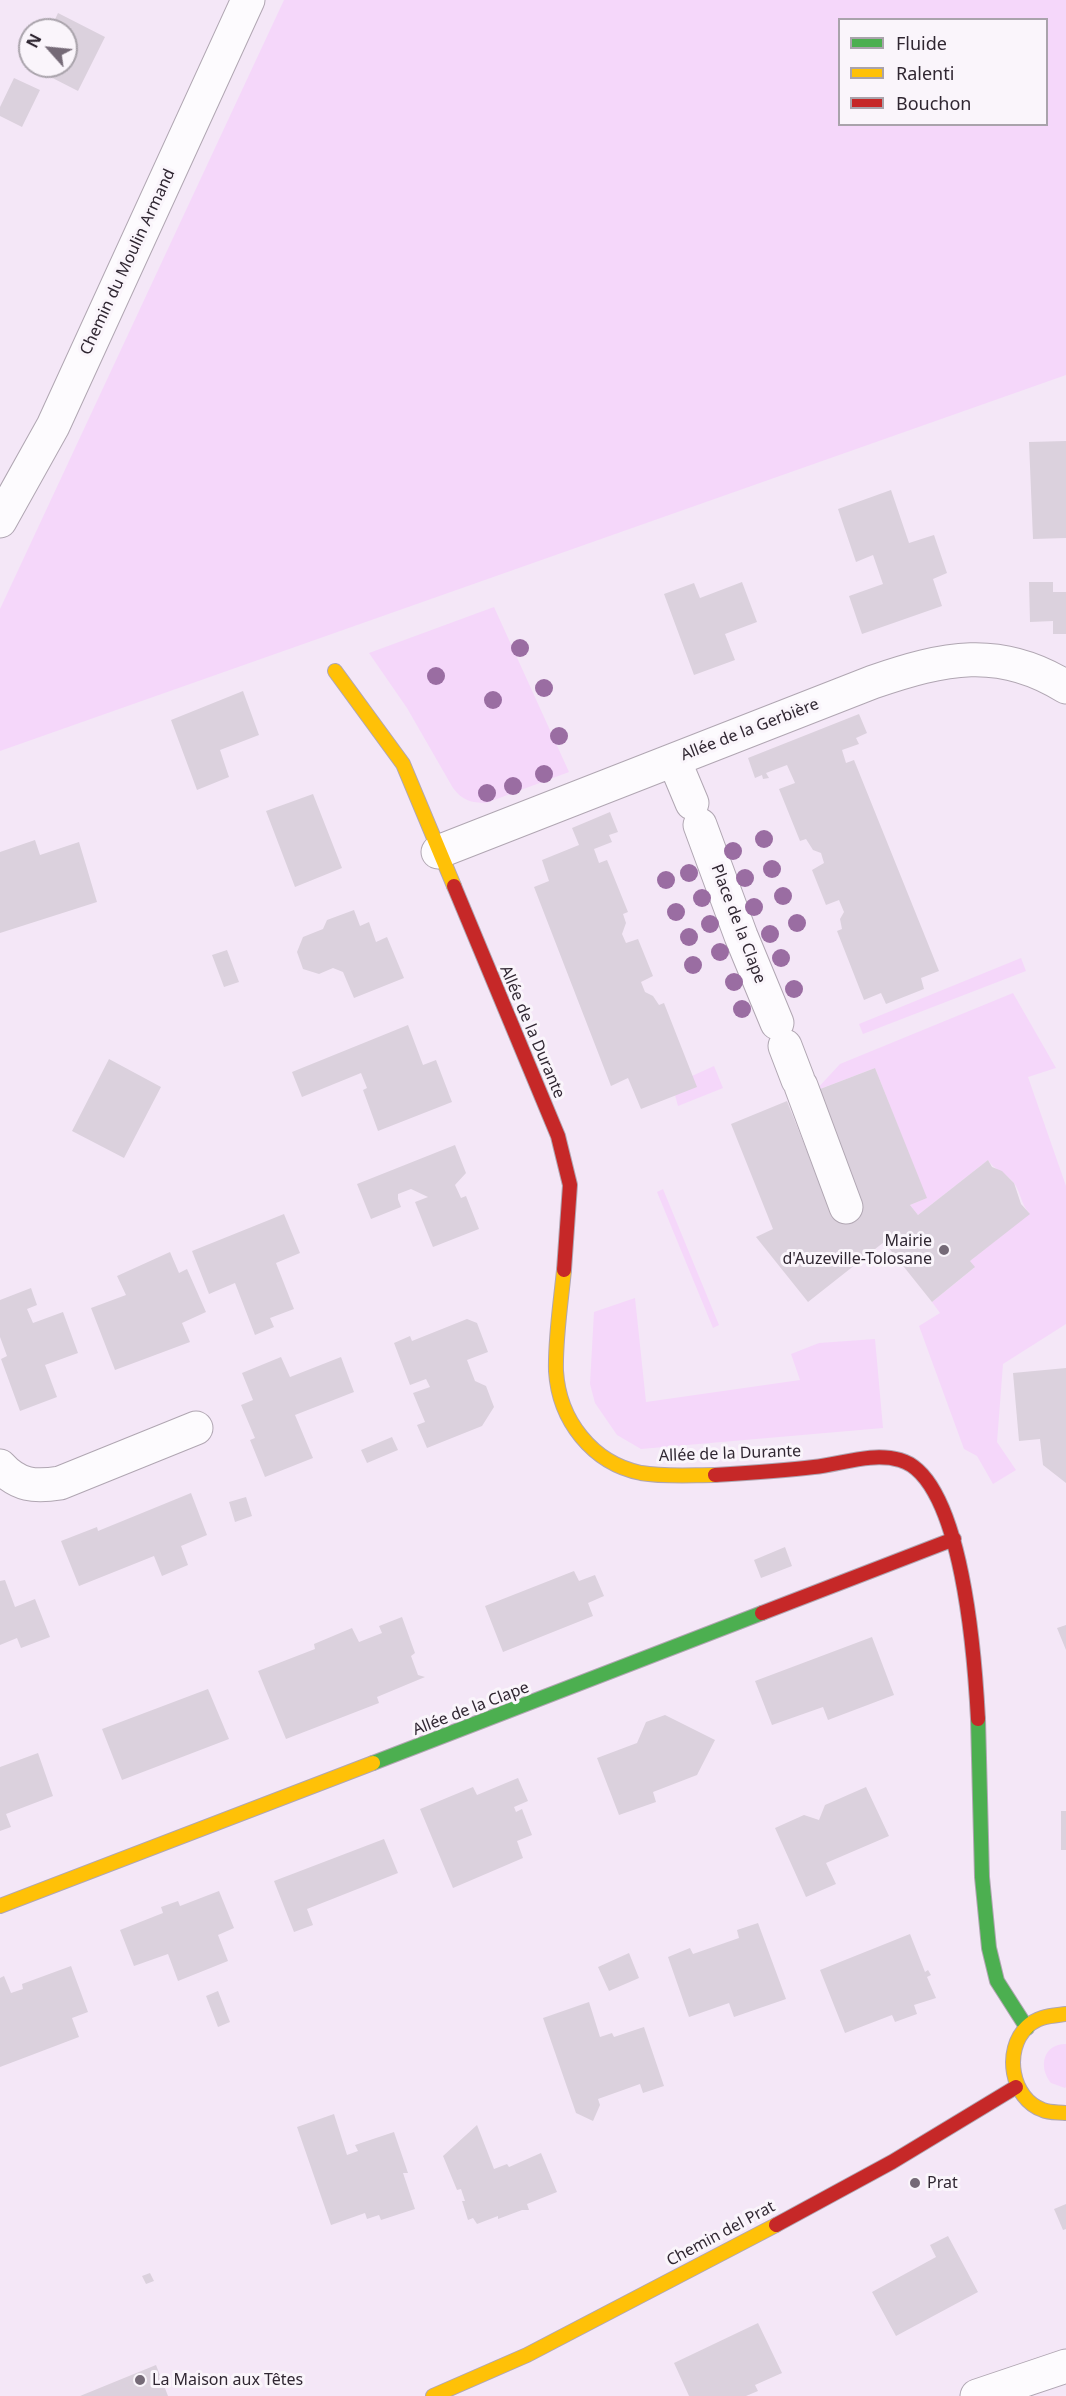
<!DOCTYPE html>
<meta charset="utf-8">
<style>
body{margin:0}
#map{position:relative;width:1066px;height:2396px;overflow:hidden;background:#f4e7f7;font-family:"Noto Sans",sans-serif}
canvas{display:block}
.legend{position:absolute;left:838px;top:18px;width:210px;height:108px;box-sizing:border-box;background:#faf5fb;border:2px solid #a9a3ab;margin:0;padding:8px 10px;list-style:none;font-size:18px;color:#302732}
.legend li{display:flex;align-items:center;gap:12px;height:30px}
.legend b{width:30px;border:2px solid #a9a3ab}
.north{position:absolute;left:18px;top:18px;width:60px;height:60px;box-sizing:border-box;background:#faf5fb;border:2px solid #a9a3ab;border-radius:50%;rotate:297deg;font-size:16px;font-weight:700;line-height:24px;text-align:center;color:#302732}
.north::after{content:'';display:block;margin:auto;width:21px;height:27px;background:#756a77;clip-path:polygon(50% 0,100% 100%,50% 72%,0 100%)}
</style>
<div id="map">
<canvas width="1066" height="2396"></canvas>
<ul class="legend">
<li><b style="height:8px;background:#4caf50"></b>Fluide</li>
<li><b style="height:8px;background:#ffc107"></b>Ralenti</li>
<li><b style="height:8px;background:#c62828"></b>Bouchon</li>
</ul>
<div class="north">N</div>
</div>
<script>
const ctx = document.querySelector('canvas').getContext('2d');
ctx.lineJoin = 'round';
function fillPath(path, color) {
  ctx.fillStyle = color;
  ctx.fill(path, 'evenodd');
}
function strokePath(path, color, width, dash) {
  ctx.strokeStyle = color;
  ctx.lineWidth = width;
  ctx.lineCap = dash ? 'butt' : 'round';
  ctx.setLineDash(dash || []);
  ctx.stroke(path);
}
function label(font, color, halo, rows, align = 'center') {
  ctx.font = font + ' "Noto Sans",sans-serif';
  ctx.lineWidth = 6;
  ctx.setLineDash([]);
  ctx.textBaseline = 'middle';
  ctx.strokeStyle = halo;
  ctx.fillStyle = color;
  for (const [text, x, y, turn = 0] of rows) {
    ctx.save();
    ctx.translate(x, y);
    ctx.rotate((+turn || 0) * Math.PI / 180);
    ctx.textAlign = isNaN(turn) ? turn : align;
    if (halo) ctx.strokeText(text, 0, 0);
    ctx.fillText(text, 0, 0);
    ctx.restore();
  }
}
fillPath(new Path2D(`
 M284 0H1066V375L0 751V609ZM840 20H1046V124H840Z
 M494 607 569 772 486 803C471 803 462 800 453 788L407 708 369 653Z
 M1021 958 1026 971 863 1034 859 1024Z
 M1013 993 1056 1068 1028 1077 1066 1186V1324L1003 1364 997 1442 1016 1470 993 1484 977 1456 964 1449 919 1326 940 1313 932 1302 974 1268 970 1261 1029 1213C1021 1204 1021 1193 1014 1183 1006 1173 994 1170 988 1160L918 1215 910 1205 926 1198 875 1068 815 1091 840 1064Z
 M714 1066 723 1088 678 1106 675 1095 692 1076Z
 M663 1189 719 1325 713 1328 657 1192Z
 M635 1298 646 1402 800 1380 791 1354 819 1343 875 1339 883 1428 641 1449 617 1435 595 1403 590 1384 594 1312Z
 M1066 2044V2087L1065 2088 1051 2083C1038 2067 1043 2044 1066 2044Z`), '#f5d7fa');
fillPath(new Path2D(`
 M58 13 105 37 78 91 29 66H66V30H50Z
 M14 78 40 90 22 127 0 116V107Z
 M1066 441V538L1033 539 1029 442Z
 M891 490 909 543 934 535 947 573 933 579 942 606 862 634 849 596 883 584 873 555 856 562 838 509Z
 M742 582 757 622 725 634 735 660 694 675 664 594 694 583 700 598Z
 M1029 582H1053V592H1066V634H1053V621L1030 622Z
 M243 691 259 735 220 750 229 777 197 790 171 720Z
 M859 714 867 733 856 738 859 744 842 750 846 763 854 760 939 971 921 978 924 989 886 1004 881 993 864 1000 837 931 842 929 840 919 844 912 839 900 826 905 812 870 824 863 821 853 813 850 806 839 800 841 779 789 795 783 787 765 766 773 769 778 763 779 762 775 755 778 748 758Z
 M313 794 342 868 295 887 266 811Z
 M610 812 618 832 609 835 612 842 594 849 599 863 607 860 628 912 623 914 626 923 622 934 626 943 638 939 653 976 641 982 645 992 653 996 659 1005 664 1003 697 1087 641 1109 628 1078 611 1086 534 887 549 881 542 860 579 845 572 828Z
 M35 840 40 855 79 842 97 902 0 933V852Z
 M354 910 360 926 369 922 376 942 387 937 404 978 354 998 343 972 333 968 319 974 303 969 297 952 303 937 323 929 327 920Z
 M227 950 239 982 224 987 212 955Z
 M408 1025 423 1065 436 1060 452 1102 378 1131 363 1090 367 1088 361 1073 302 1097 292 1072Z
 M109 1059 161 1087 124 1158 72 1131Z
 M875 1068 927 1198 910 1205 918 1215 988 1160 992 1167 1002 1171 1014 1183 1021 1204 1030 1214 970 1261 975 1267 932 1302 884 1242 808 1302 756 1237 773 1229 731 1124 787 1101 833 1217 861 1206 815 1091Z
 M455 1145 466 1173 455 1185 461 1198 466 1196 479 1229 433 1247 415 1202 428 1197 411 1189 398 1194V1199L401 1207 371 1219 357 1184Z
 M284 1214 300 1253 276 1263 294 1309 270 1318 274 1327 255 1335 235 1283 209 1294 192 1251Z
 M170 1252 179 1273 187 1269 206 1312 182 1323 190 1342 115 1370 91 1308 126 1295 117 1276Z
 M31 1288 37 1305 27 1309 33 1323 63 1312 78 1353 45 1365 57 1397 20 1411 1 1359 7 1356 0 1337V1300Z
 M467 1319 477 1323 488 1352 467 1360 475 1381 486 1386 494 1407 482 1426 427 1448 417 1425 425 1422 413 1393 430 1387 426 1379 410 1385 394 1343 410 1336 412 1341Z
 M281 1357 290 1377 341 1357 354 1392 295 1415 313 1458 265 1477 250 1440 255 1438 241 1405 253 1400 242 1373Z
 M1066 1368V1483L1043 1465 1040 1439 1019 1441 1013 1373Z
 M392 1437 398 1450 367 1463 361 1450Z
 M191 1493 207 1535 181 1546 188 1565 162 1576 154 1556 79 1586 61 1541 97 1527 98 1531Z
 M246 1497 252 1516 235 1522 229 1502Z
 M785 1547 792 1566 761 1578 754 1560Z
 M574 1571 579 1581 595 1575 604 1596 588 1603 593 1616 503 1652 485 1606Z
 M5 1580 15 1607 35 1599 50 1637 21 1648 17 1638 0 1645V1581Z
 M402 1617 415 1653 411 1656 418 1675 425 1677 377 1697 379 1703 286 1739 258 1671 315 1649 314 1644 352 1628 359 1642 382 1633 379 1626Z
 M1066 1625V1650L1057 1628Z
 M872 1637 894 1695 828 1720 823 1707 772 1725 755 1681Z
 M208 1689 229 1739 122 1780 102 1729Z
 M665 1715 715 1740 697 1775 653 1792 656 1802 619 1815 597 1758 637 1743 646 1722Z
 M38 1753 53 1796 6 1814 11 1827 0 1831V1767Z
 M518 1778 528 1801 514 1807 516 1812 522 1809 532 1835 517 1841 523 1858 453 1888 420 1809 473 1787 477 1795Z
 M866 1787 889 1836 826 1863 836 1884 806 1897 775 1828 804 1815 819 1820 825 1805Z
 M1061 1811H1066V1850H1061Z
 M384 1839 398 1873 307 1909 313 1925 294 1932 274 1881Z
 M219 1891 234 1928 218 1935 228 1961 178 1981 168 1954 134 1966 120 1930 163 1913 161 1907 178 1901 180 1906Z
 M758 1923 786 1999 734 2017 729 2003 689 2017 668 1957 690 1948 693 1954 739 1938 737 1930Z
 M910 1934 925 1972 928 1970 931 1975 927 1977 936 1998 914 2005 917 2014 895 2022 892 2015 845 2033 820 1970Z
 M629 1953 639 1978 609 1991 598 1967Z
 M71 1966 88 2012 72 2018 79 2037 0 2067V1978L4 1976 11 1993 23 1989 22 1984Z
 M218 1991 230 2022 218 2027 206 1996Z
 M589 2002 600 2037 612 2033 614 2037 644 2027 664 2086 643 2093 640 2084 598 2099 600 2105 593 2121 576 2113 543 2018Z
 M334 2114 347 2155 358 2151 355 2145 394 2132 408 2173H403L415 2209 381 2220 379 2215 367 2219 365 2213 331 2225 297 2127Z
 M477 2125 494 2169 507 2164 509 2167 541 2153 557 2192 527 2204 529 2210H522L498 2219V2216L477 2224 473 2218 468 2220 462 2201H465L461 2189 457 2190 443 2156Z
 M1066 2204V2229L1063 2230 1054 2209Z
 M948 2236 978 2292 896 2336 872 2292 936 2257 930 2245Z
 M150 2273 154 2281 146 2284 142 2276Z
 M758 2323 782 2373 755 2385 758 2391 746 2396H689L674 2363Z
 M156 2365 168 2396H80Z`), '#dbd1dd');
const street = new Path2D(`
 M0 521 53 426 248 0
 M674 760 692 803
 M700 825 741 936 777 1023
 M438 852 873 682C943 658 999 645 1066 687
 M785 1046 798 1080
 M801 1086 846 1207
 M0 1466C18 1486 35 1487 60 1483L196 1428
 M977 2396 1066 2366`);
const fast = new Path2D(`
 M978 1719 982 1877 989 1948 997 1981 1027 2028
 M373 1763 762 1613`);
const slow = new Path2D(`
 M335 671 403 764 454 886
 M564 1270C561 1301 555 1340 556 1371 559 1420 592 1463 641 1473 665 1477 690 1475 715 1475
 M0 1906 373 1763
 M1066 2014C1051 2016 1038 2016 1027 2027 1003 2050 1011 2099 1043 2110 1049 2113 1059 2112 1066 2113
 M433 2396 527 2355 776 2225`);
const jam = new Path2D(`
 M454 886 558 1136 570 1185 564 1270
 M715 1475C748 1473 781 1471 814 1467 842 1464 872 1452 900 1460 963 1477 975 1662 978 1719
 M762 1613 954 1539
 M776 2225 892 2162 1016 2087`);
strokePath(street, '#b0a6b2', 35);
strokePath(fast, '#b0a6b2', 16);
strokePath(slow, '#b0a6b2', 16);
strokePath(jam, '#b0a6b2', 16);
strokePath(street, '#fdfbfe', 33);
strokePath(fast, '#4caf50', 14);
strokePath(slow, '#ffc107', 14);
strokePath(jam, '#c62828', 14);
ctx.fillStyle = '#9a6da2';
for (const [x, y] of [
 [520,648],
 [436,676],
 [544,688],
 [493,700],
 [559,736],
 [544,774],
 [513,786],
 [487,793],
 [764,839],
 [733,851],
 [772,869],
 [689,873],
 [745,878],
 [666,880],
 [783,896],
 [702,898],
 [754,907],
 [676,912],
 [797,923],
 [710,924],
 [770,934],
 [689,937],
 [720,952],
 [781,958],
 [693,965],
 [734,982],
 [794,989],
 [742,1009]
]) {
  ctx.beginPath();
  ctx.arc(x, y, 9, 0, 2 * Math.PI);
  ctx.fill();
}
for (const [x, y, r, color] of [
 [944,1250,6,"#756a77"],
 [915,2183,6,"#756a77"],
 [140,2380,6,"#756a77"]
]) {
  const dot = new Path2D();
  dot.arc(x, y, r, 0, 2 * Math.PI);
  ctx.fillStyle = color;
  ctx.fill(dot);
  strokePath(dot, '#faf5fb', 2);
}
label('16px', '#302732', '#faf5fb', [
 ["Chemin du Moulin Armand",128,262,-65],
 ["Allée de la Gerbière",750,730,-21],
 ["Place de la Clape",738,924,69],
 ["Allée de la Durante",532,1032,67],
 ["Allée de la Durante",730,1454,-2],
 ["Allée de la Clape",471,1709,-21],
 ["Chemin del Prat",721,2234,-28]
]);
label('16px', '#302732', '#faf5fb', [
 ["Mairie",932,1241,"right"],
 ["d'Auzeville-Tolosane",932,1259,"right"],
 ["Prat",927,2183],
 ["La Maison aux Têtes",152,2380]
], 'left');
</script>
